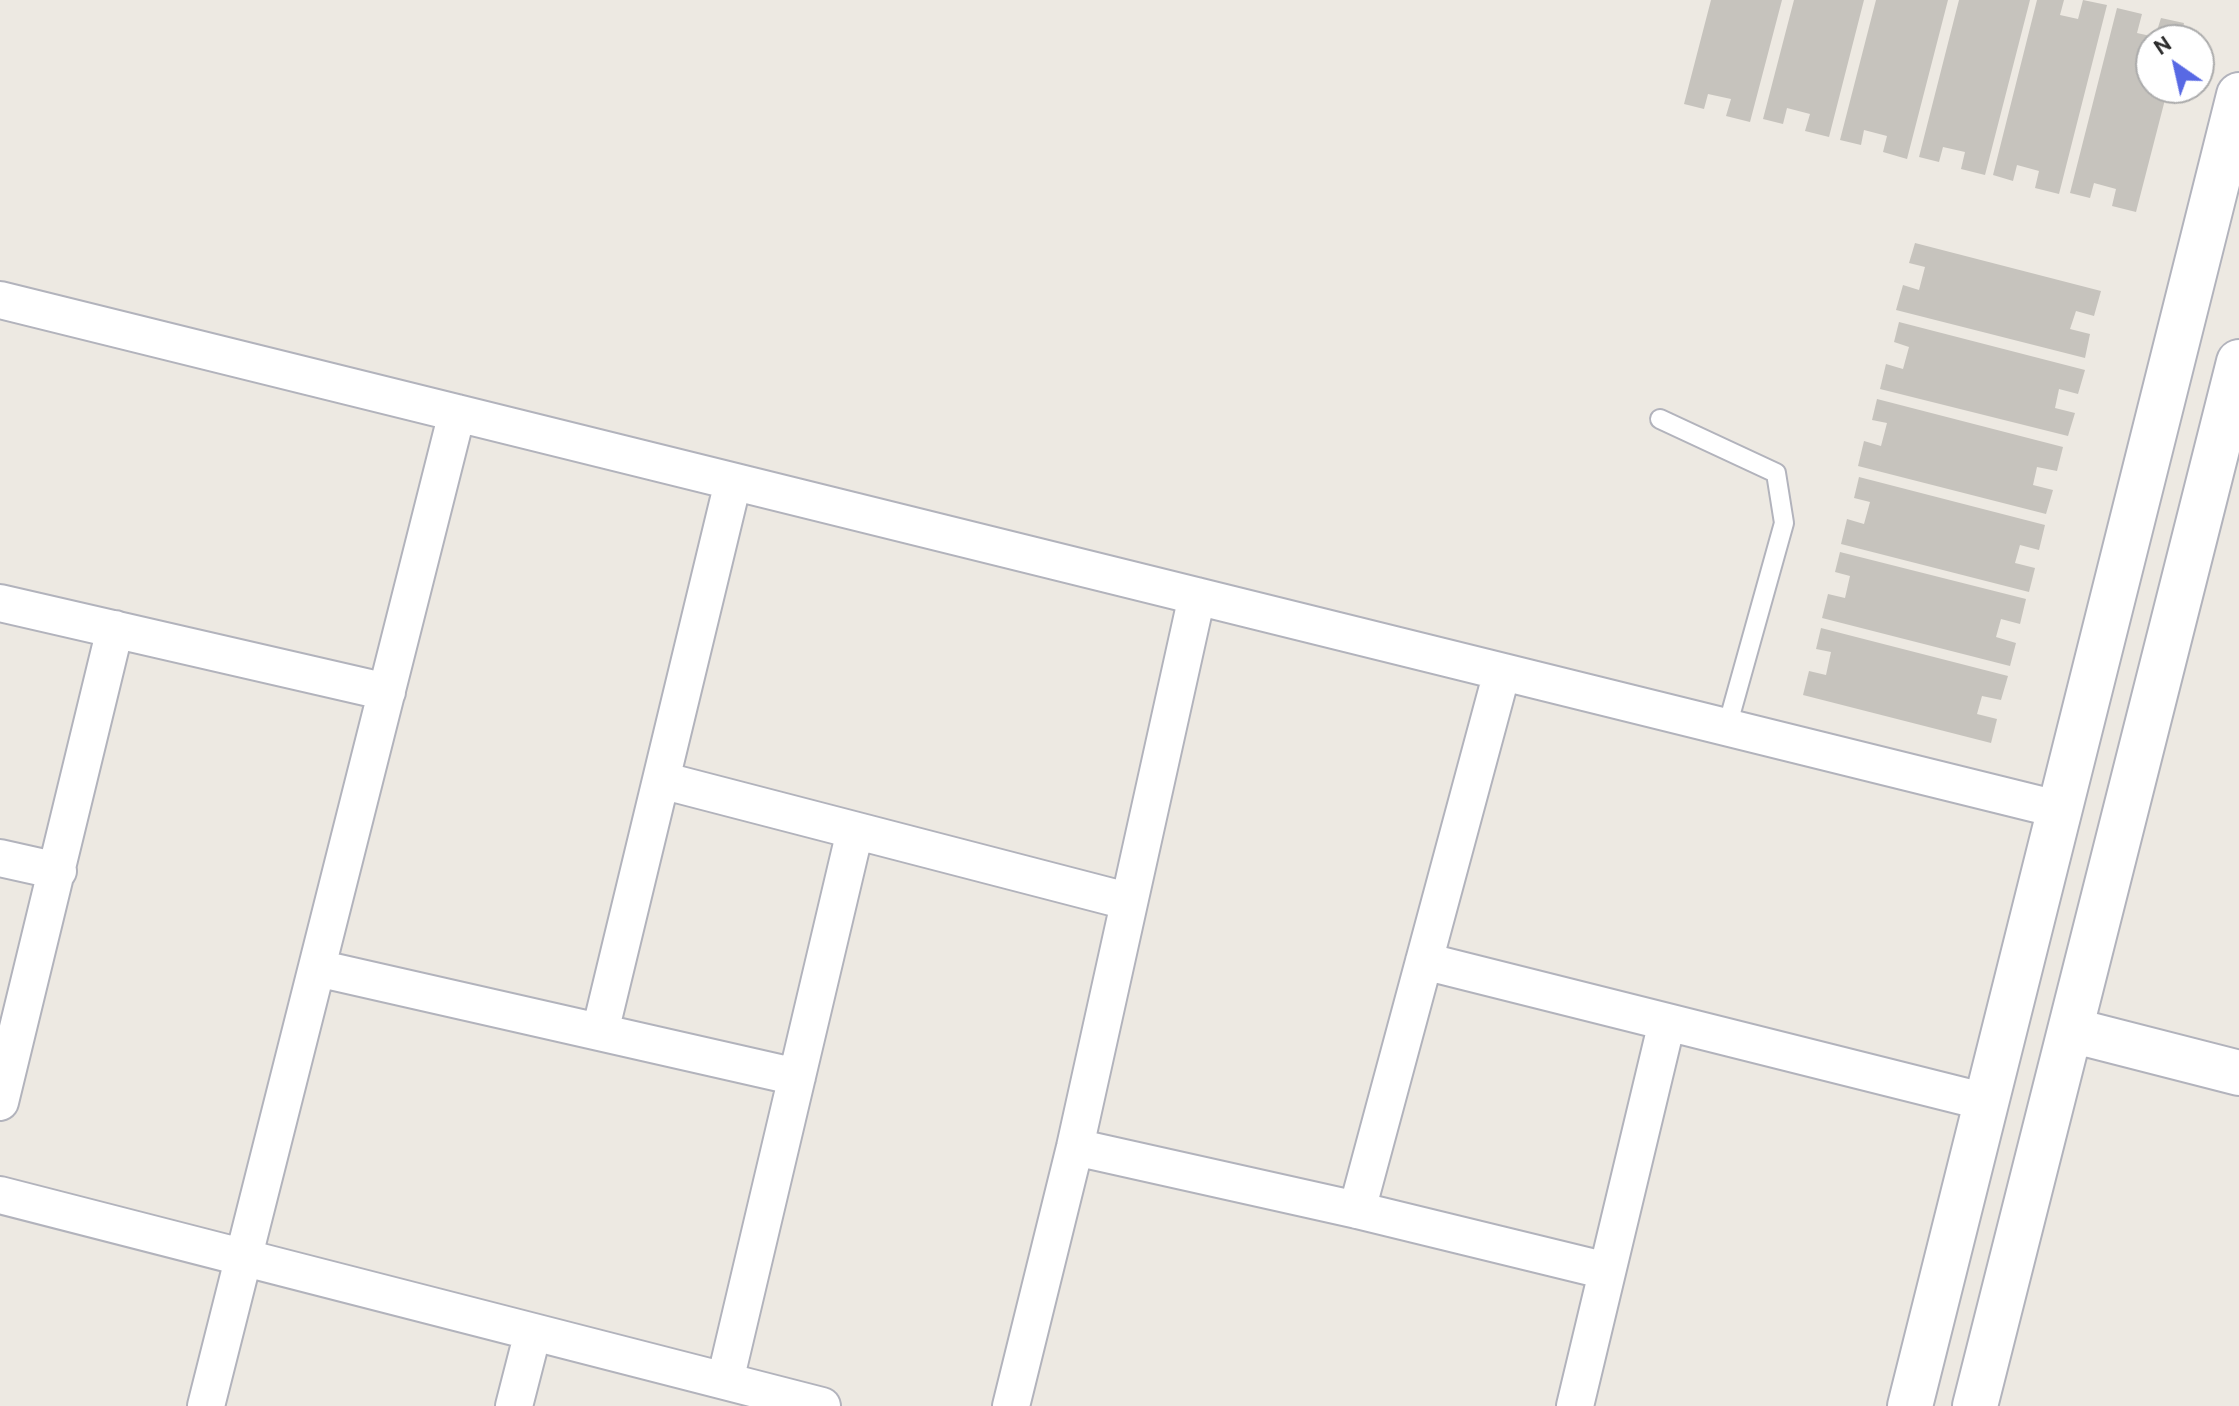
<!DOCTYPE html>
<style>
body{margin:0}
#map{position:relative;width:2239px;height:1406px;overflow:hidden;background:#ede9e2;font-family:Cabin,sans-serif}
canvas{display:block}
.north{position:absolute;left:2135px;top:24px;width:80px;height:80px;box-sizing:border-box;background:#fff;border:2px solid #ababab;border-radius:50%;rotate:326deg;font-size:22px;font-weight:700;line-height:32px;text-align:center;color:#2d2d2d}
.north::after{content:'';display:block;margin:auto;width:28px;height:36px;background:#5869e4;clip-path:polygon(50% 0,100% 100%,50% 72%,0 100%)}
</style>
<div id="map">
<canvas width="2239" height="1406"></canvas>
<div class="north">N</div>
</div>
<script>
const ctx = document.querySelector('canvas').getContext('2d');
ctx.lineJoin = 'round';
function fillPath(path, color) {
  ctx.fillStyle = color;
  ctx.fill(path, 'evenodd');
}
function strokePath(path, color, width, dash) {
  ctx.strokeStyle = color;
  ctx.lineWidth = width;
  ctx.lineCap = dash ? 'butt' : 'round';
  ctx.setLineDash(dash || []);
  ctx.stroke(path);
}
fillPath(new Path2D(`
 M1711 0H1782L1750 122 1726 116 1731 99 1708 94 1704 109 1684 104Z
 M1794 0H1864L1829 137 1805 131 1810 114 1787 108 1783 124 1763 119Z
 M1876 0H1948L1907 159 1883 152 1887 136 1864 130 1861 145 1840 140Z
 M1959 0H2030L1985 175 1961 169 1965 152 1943 147 1939 162 1919 157Z
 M2037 0H2064L2060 15 2078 19 2083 0 2107 5 2059 194 2035 188 2039 171 2017 165 2013 181 1993 175Z
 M2117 8 2142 14 2137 33 2155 37 2161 18 2184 23 2180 40H2151V88H2168L2136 212 2112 206 2116 189 2094 183 2090 198 2070 193Z
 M1915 243 2101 291 2094 316 2076 311 2070 329 2090 334 2085 358 1896 310 1903 285 1919 290 1925 267 1909 263Z
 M1899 322 2085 370 2078 394 2059 389 2055 408 2075 413 2068 436 1880 389 1886 364 1903 369 1909 347 1894 342Z
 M1877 399 2063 447 2057 471 2037 467 2033 485 2053 490 2046 514 1858 466 1864 441 1881 446 1887 423 1872 420Z
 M1859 477 2045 525 2039 550 2020 545 2015 563 2035 568 2029 592 1841 544 1847 519 1864 524 1870 502 1854 498Z
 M1840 552 2026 599 2020 624 2001 619 1996 637 2016 643 2010 666 1822 618 1828 594 1845 598 1850 576 1835 572Z
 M1821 628 2008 676 2001 700 1982 696 1977 714 1997 719 1991 743 1803 695 1809 671 1826 675 1831 652 1816 649Z`), '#c6c3bd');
const lane = new Path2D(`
 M1660 419 1776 473 1784 523 1727 727`);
const street = new Path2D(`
 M0 300 2061 810
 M0 603 387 692
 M661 780 1127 901
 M0 858 58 871
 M1424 961 1986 1102
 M317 968 797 1077
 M600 1032 733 482
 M0 1102 115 629
 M1075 1147 1357 1210 1607 1271
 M0 1195 822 1406
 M1357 1210 1502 672
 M725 1381 855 831
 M206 1406 457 413
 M514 1406 533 1332
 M1011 1406 1075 1147 1197 596
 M1575 1406 1667 1022`);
const secondary = new Path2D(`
 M2071 1030 2239 1073
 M1910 1406 2239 95
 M1975 1406 2239 362`);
strokePath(lane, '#b2b3bc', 22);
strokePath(street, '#b2b3bc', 40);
strokePath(secondary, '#b2b3bc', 48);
strokePath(lane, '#fff', 18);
strokePath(street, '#fff', 36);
strokePath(secondary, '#fff', 44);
</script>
